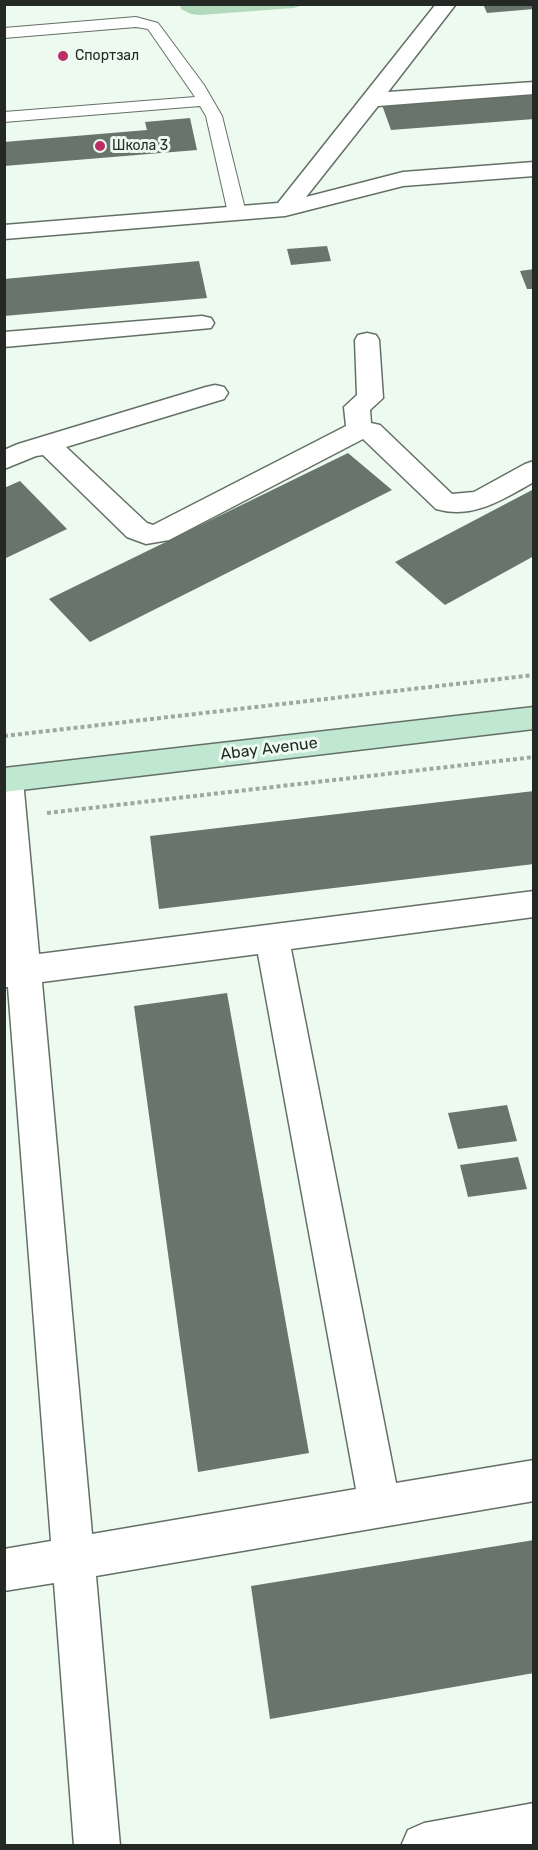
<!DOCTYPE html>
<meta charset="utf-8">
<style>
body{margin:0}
#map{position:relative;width:538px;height:1850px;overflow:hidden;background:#edfaef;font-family:Rubik,sans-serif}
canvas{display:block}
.frame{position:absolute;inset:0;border:6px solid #242925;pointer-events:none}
</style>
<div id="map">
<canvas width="538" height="1850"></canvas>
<div class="frame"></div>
</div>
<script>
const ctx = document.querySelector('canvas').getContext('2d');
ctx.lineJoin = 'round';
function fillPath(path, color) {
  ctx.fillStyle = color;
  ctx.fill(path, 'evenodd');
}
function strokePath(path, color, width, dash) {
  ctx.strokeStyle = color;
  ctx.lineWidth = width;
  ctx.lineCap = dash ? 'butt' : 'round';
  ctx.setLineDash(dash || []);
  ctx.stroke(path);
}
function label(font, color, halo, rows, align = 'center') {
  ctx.font = font + ' Rubik,sans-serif';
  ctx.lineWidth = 6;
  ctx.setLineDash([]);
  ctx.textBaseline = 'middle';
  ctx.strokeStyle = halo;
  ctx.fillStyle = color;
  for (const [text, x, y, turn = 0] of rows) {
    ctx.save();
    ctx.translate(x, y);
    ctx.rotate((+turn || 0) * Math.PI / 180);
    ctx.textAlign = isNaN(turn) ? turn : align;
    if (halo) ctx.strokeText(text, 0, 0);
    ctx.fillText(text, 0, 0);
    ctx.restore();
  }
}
fillPath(new Path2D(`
 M180 5V4L302 5 294 8 200 15 191 14 181 9Z`), '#b3d9bc');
fillPath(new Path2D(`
 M483 4H534V9L487 13Z
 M534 94V119L391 130 382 105Z
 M190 118 197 150 4 166V142L147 130 145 122Z
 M327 246 331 261 291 265 287 249Z
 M199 261 207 298 4 316V279Z
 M534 269V289H527L520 271Z
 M348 453 392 490 90 642 49 599Z
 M20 481 67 529 4 559V488Z
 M534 489V556L445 605 395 562Z
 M534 791V864L159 909 150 836Z
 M227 993 309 1453 198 1472 134 1006Z
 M507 1105 517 1141 458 1149 448 1113Z
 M518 1157 527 1189 468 1197 460 1165Z
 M534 1540V1673L270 1719 251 1586Z`), '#69756c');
const lane = new Path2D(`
 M136 17 158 23 204 85 222 116 246 213 243 217H231L228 213 206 116 200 106 4 122V112L195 97 148 29 136 27 4 38V28Z`);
const street = new Path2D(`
 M436 4H456L388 92 534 82V94L378 106 306 197 403 172 534 162V176L403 186 285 216 4 239V225L278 203Z
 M202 316 211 318 214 323 211 328 4 347V332Z
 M367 333 376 335 379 340 383 398 370 410 371 423 380 425 452 494 474 492 525 464 534 461V482C503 499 473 520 436 509L363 439 169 540 146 544 127 537 43 455 36 456 4 469V450L18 444 206 387 215 385 224 387 228 393 224 399 66 447 147 523 153 525 346 426 344 407 357 395 355 340 358 335Z
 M8 768 19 772 23 780 39 954 534 891V917L291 949 396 1483 534 1460V1501L96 1576 120 1846H74L54 1583 4 1591V1549L51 1541 8 987H4V769ZM258 954 356 1489 92 1534 42 982Z
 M534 1803V1846H401L408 1830 424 1823Z`);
const secondary = new Path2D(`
 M534 707V729L4 792V768Z`);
strokePath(lane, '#647066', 2);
strokePath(street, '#647066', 3);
strokePath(secondary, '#647066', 3);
strokePath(new Path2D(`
 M4 736 534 675
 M47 813 534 757`), '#9ea8a0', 4, [4, 3]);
fillPath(lane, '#fff');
fillPath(street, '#fff');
fillPath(secondary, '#c0e8d0');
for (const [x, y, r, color] of [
 [63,56,6,"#bb2f66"],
 [100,146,6,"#bb2f66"]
]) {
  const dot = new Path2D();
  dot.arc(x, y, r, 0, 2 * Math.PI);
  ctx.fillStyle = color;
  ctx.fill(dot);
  strokePath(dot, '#edfaef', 2);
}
label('14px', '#242925', '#edfaef', [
 ["Спортзал",75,56],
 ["Школа 3",112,146]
], 'left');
label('16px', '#242925', '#edfaef', [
 ["Abay Avenue",269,749,-7]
]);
</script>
